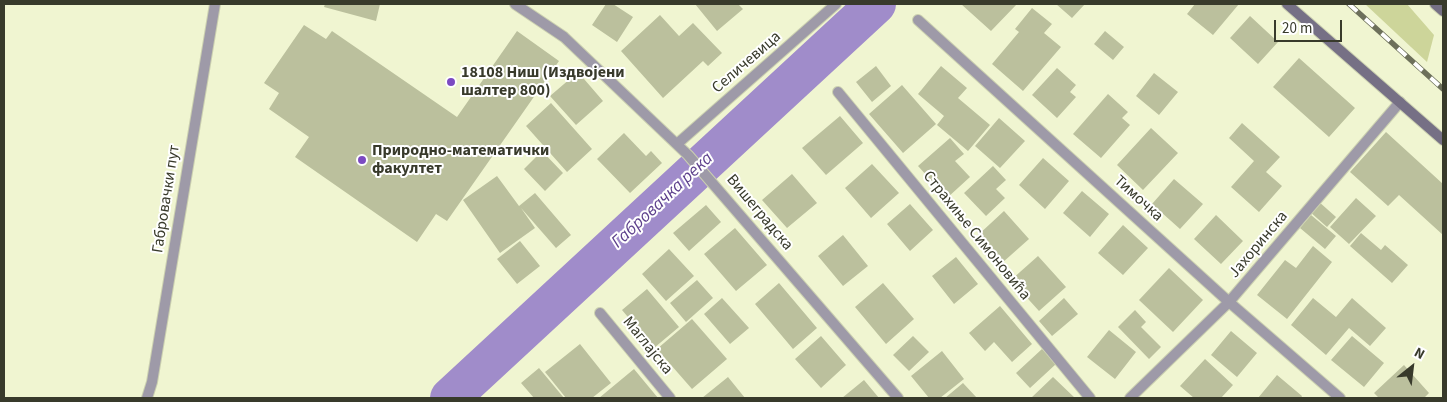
<!DOCTYPE html>
<meta charset="utf-8">
<style>
body{margin:0}
#map{position:relative;width:1447px;height:402px;overflow:hidden;background:#f0f5d1;font-family:"Source Sans 3",sans-serif}
canvas{display:block}
.frame{position:absolute;inset:0;border:5px solid #383a2b;pointer-events:none}
.north{position:absolute;left:1387px;top:342px;width:50px;height:50px;-webkit-text-stroke:4px #fff;paint-order:stroke;rotate:29deg;font-size:14px;font-weight:700;line-height:20px;text-align:center;color:#383a2b}
.north::after{content:'';display:block;margin:auto;width:18px;height:22px;background:#383a2b;clip-path:polygon(50% 0,100% 100%,50% 72%,0 100%)}
.scale{position:absolute;left:1274px;top:20px;width:68px;height:22px;box-sizing:border-box;border:2px solid #383a2b;border-top:0;padding-left:6px;font-size:15px;line-height:18px;white-space:nowrap;color:#383a2b;-webkit-text-stroke:4px #fff;paint-order:stroke}
</style>
<div id="map">
<canvas width="1447" height="402"></canvas>
<div class="frame"></div>
<div class="north">N</div>
<div class="scale">20 m</div>
</div>
<script>
const ctx = document.querySelector('canvas').getContext('2d');
ctx.lineJoin = 'round';
function fillPath(path, color) {
  ctx.fillStyle = color;
  ctx.fill(path, 'evenodd');
}
function strokePath(path, color, width, dash) {
  ctx.strokeStyle = color;
  ctx.lineWidth = width;
  ctx.lineCap = dash ? 'butt' : 'round';
  ctx.setLineDash(dash || []);
  ctx.stroke(path);
}
function label(font, color, halo, rows, align = 'center') {
  ctx.font = font + ' "Source Sans 3",sans-serif';
  ctx.lineWidth = 4;
  ctx.setLineDash([]);
  ctx.textBaseline = 'middle';
  ctx.strokeStyle = halo;
  ctx.fillStyle = color;
  for (const [text, x, y, turn = 0] of rows) {
    ctx.save();
    ctx.translate(x, y);
    ctx.rotate((+turn || 0) * Math.PI / 180);
    ctx.textAlign = isNaN(turn) ? turn : align;
    if (halo) ctx.strokeText(text, 0, 0);
    ctx.fillText(text, 0, 0);
    ctx.restore();
  }
}
fillPath(new Path2D(`
 M1365 4H1407L1434 35 1427 62Z`), '#cdd59a');
strokePath(new Path2D(`
 M450 398 876 4`), '#a08cca', 40);
fillPath(new Path2D(`
 M325 4H380L376 21 324 7Z
 M606 4H613L633 17 617 42 592 25Z
 M695 4H738L743 9 717 31Z
 M961 4H1017L991 31Z
 M1056 4H1085L1072 18Z
 M1195 4H1239L1213 35 1187 14Z
 M1032 8 1052 24 1044 33 1061 47 1023 91 992 64 1019 32 1015 29Z
 M660 15 679 36 693 23 722 53 708 66 703 61 663 98 621 51Z
 M1250 16 1278 42 1258 64 1230 38Z
 M304 25 326 39 332 31 457 117 517 31 559 61 447 221 436 214 417 242 295 157 309 137 269 109 279 93 264 83Z
 M1105 31 1124 47 1113 60 1094 44Z
 M1299 58 1355 108 1329 137 1273 87Z
 M876 66 891 86 872 102 856 82Z
 M941 66 967 88 958 98 990 125 968 151 937 125 944 116 918 94Z
 M1057 68 1076 85 1070 92 1076 97 1057 118 1032 95Z
 M578 72 603 101 576 125 550 96Z
 M1154 73 1178 92 1159 115 1136 96Z
 M902 85 936 124 903 153 869 114Z
 M1108 94 1128 112 1122 118 1130 125 1101 158 1073 134Z
 M551 103 592 149 567 172 526 126Z
 M840 116 863 143 826 175 802 148Z
 M999 118 1025 141 1000 168 975 146Z
 M1242 123 1280 157 1266 172 1282 186 1259 212 1231 187 1254 161 1229 138Z
 M1151 128 1178 153 1143 190 1117 165Z
 M1386 132 1443 184V235L1399 195 1388 206 1350 172Z
 M624 133 646 156 651 151 662 163 630 193 597 159Z
 M950 138 964 154 955 161 970 177 947 198 918 166Z
 M542 151 563 173 545 191 524 169Z
 M1043 158 1069 181 1045 209 1019 185Z
 M872 164 899 193 871 218 845 188Z
 M993 166 1006 180 996 189 1005 198 986 216 964 193Z
 M792 174 817 203 787 228 762 200Z
 M497 176 519 206 535 193 571 235 556 248 521 208 535 228 500 253 463 200Z
 M1174 179 1203 204 1180 229 1152 204Z
 M1082 191 1109 214 1090 237 1063 213Z
 M1356 198 1376 216 1349 244 1330 227Z
 M1318 201 1336 217 1327 227 1309 211Z
 M910 204 933 230 910 251 887 224Z
 M706 205 721 222 689 251 673 233Z
 M1004 211 1029 239 1002 263 977 236Z
 M1216 215 1243 241 1221 264 1194 239Z
 M1311 215 1336 236 1325 249 1300 228Z
 M1123 225 1148 248 1123 275 1098 253Z
 M735 228 767 265 736 291 704 254Z
 M1361 233 1381 250 1385 245 1408 265 1392 283 1350 246Z
 M843 235 868 266 843 286 818 256Z
 M520 241 540 266 517 284 497 259Z
 M1313 246 1332 262 1287 319 1257 295 1285 260 1296 268Z
 M669 249 694 276 666 301 642 274Z
 M1038 256 1066 287 1039 311 1011 280Z
 M956 257 978 284 954 304 932 276Z
 M1169 268 1203 300 1173 332 1139 300Z
 M697 280 713 298 686 322 670 303Z
 M779 283 817 328 793 349 755 304Z
 M883 283 914 319 886 344 855 307Z
 M647 289 679 327 654 348 622 310Z
 M722 298 749 328 730 344 704 314Z
 M1064 298 1078 314 1052 336 1039 321Z
 M1313 298 1336 317 1352 298 1386 328 1370 346 1349 328 1326 355 1291 325Z
 M1000 306 1032 344 1012 362 994 342 985 351 969 333Z
 M1135 310 1146 322 1141 327 1161 347 1149 359 1118 327Z
 M692 319 727 359 692 389 657 349Z
 M1109 330 1136 352 1115 379 1087 357Z
 M1231 331 1257 353 1237 377 1211 355Z
 M821 336 846 365 821 388 795 359Z
 M913 336 929 352 909 371 893 355Z
 M1352 336 1384 363 1364 387 1331 360Z
 M580 344 611 383 592 398H566L545 372Z
 M1042 349 1056 364 1030 388 1016 373Z
 M942 351 964 379 940 398H929L911 376Z
 M1205 359 1233 385 1221 398H1194L1180 386Z
 M1404 365 1429 393 1424 398H1379L1374 393Z
 M539 368 564 398H534L521 383Z
 M634 369 658 398H599Z
 M1277 375 1302 396 1301 398H1258Z
 M728 377 745 398H702Z
 M1053 377 1075 398H1031Z
 M864 380 879 398H842Z
 M963 383 977 398H945Z`), '#bbc09d');
const street = new Path2D(`
 M515 4 564 37 688 155 898 398
 M918 20 1229 302 1340 398
 M838 92 1090 398
 M677 144 836 4
 M600 313 670 398
 M147 398 152 382 215 4
 M1130 398 1229 302 1400 102`);
const secondary = new Path2D(`
 M1287 4 1443 140
 M1435 4 1443 11`);
strokePath(street, '#cbd0b0', 12);
strokePath(secondary, '#cbd0b0', 12);
strokePath(street, '#9e9aa8', 10);
strokePath(secondary, '#767085', 10);
const rail = new Path2D(`
 M1349 4 1443 89`);
strokePath(rail, '#6d705b', 5.5);
strokePath(rail, '#fff', 4, [11]);
for (const [x, y, r, color] of [
 [451,82,5,"#7c4ac2"],
 [362,160,5,"#7c4ac2"]
]) {
  const dot = new Path2D();
  dot.arc(x, y, r, 0, 2 * Math.PI);
  ctx.fillStyle = color;
  ctx.fill(dot);
  strokePath(dot, '#fff', 2);
}
label('16px', '#383a2b', '#fff', [
 ["Селичевица",747,63,-41],
 ["Габровачки пут",167,199,-81],
 ["Тимочка",1138,199,42],
 ["Вишеградска",759,213,50],
 ["Страхиње Симоновића",976,236,51],
 ["Јахоринска",1259,245,-50],
 ["Маглајска",647,346,51]
]);
label('bold 16px', '#383a2b', '#fff', [
 ["18108 Ниш (Издвојени",461,73],
 ["шалтер 800)",461,91],
 ["Природно-математички",372,151],
 ["факултет",372,169]
], 'left');
label('italic 18px', '#5d408c', '#fff', [
 ["Габровачка река",663,201,-43]
]);
</script>
